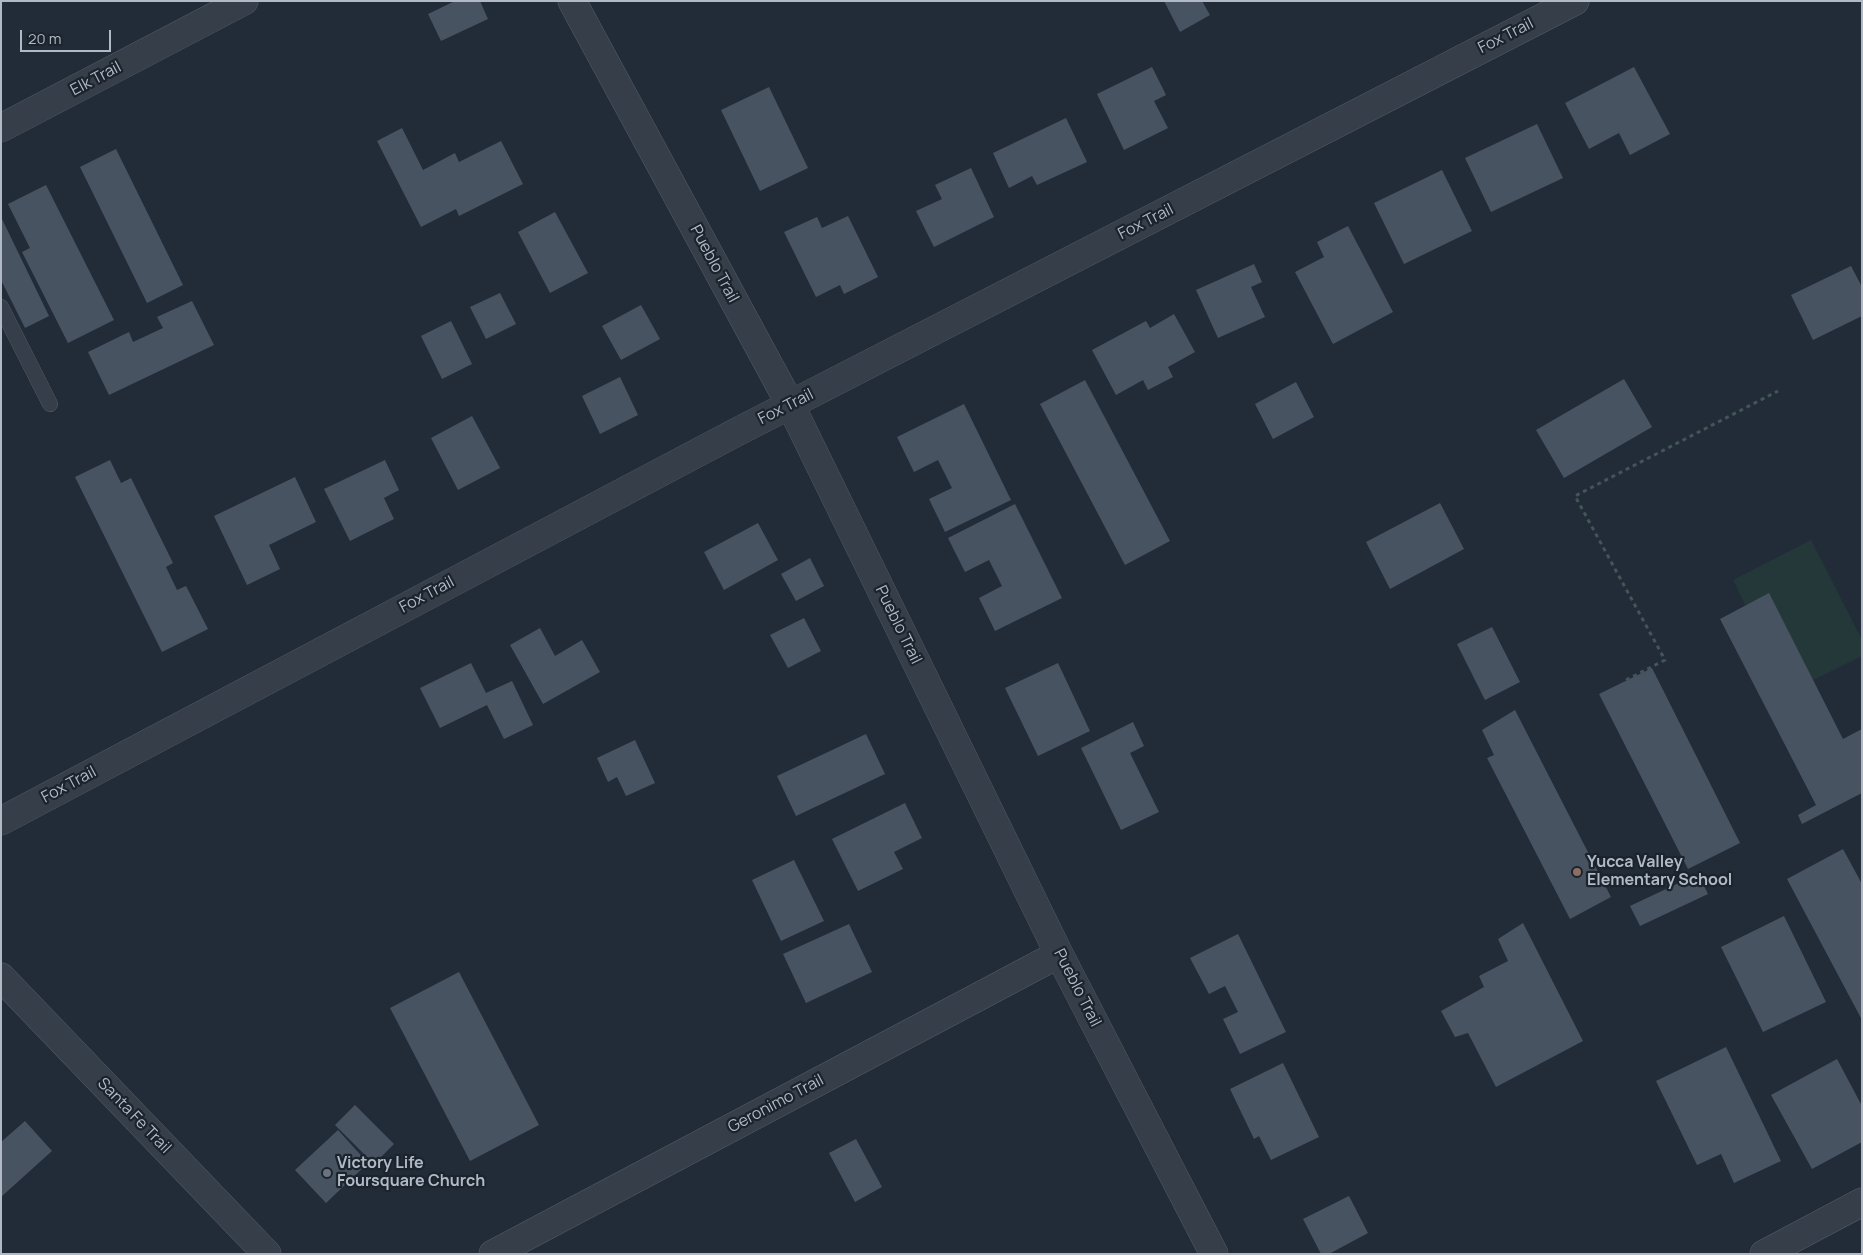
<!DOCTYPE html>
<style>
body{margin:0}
#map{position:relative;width:1863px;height:1255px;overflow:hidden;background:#222c38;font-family:Manrope,sans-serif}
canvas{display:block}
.frame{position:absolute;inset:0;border:2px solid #b0b9c5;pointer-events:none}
.scale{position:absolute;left:20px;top:30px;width:91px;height:22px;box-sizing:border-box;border:2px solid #b0b9c5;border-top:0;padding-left:6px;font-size:15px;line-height:18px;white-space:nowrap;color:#b0b9c5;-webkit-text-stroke:4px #1b232d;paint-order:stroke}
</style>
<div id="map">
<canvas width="1863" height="1255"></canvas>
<div class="frame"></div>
<div class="scale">20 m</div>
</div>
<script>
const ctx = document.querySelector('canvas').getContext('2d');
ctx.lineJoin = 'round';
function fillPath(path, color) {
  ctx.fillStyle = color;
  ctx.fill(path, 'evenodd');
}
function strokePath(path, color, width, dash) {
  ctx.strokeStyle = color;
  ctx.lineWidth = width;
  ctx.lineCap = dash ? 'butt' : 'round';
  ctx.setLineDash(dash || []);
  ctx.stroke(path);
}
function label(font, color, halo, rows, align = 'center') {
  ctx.font = font + ' Manrope,sans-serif';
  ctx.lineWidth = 4.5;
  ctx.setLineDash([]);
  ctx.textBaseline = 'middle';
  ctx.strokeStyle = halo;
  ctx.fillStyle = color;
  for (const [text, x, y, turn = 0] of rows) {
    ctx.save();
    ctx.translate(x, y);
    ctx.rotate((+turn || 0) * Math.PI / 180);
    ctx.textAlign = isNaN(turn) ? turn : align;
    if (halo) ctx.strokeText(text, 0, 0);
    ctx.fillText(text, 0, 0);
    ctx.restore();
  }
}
fillPath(new Path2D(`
 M1811 540 1862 640V656L1789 692 1733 580Z`), '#243839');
fillPath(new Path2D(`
 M455 1H480L488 19 441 41 428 14Z
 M1164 1H1202L1210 15 1180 32Z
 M1152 67 1166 95 1154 101 1168 128 1124 150 1097 94Z
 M1634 67 1670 134 1630 155 1619 133 1589 149 1565 103Z
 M769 87 808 168 760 191 721 110Z
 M1066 118 1087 162 1037 185 1032 176 1009 188 993 153Z
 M1537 124 1563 178 1491 212 1465 158Z
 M402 128 423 170 455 153 459 162 501 141 523 184 459 216 456 209 421 227 377 141Z
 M116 149 183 285 147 303 80 167Z
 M971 168 994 217 934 247 916 211 942 199 935 185Z
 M1442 170 1472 231 1404 264 1374 203Z
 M46 185 114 320 68 343 22 252 30 248 8 204Z
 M555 212 588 273 550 293 518 232Z
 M848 216 878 277 844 294 840 285 816 297 784 232 817 217 822 228Z
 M1 217 49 316 25 328 1 280Z
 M1348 226 1393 312 1333 344 1295 272 1324 257 1317 242Z
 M1254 264 1262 282 1251 287 1265 317 1218 338 1196 290Z
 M1851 266 1862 287V316L1813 340 1791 295Z
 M500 293 516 324 486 339 470 307Z
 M192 301 214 345 109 395 88 352 129 332 133 342 163 328 157 317Z
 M641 305 660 339 621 360 602 326Z
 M1174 314 1195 352 1168 367 1173 377 1148 390 1143 380 1116 395 1092 350 1146 321 1150 328Z
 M451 321 472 364 442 379 421 336Z
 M620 377 638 415 600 434 582 396Z
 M1624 379 1652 427 1564 478 1536 430Z
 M1085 380 1170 541 1125 565 1040 404Z
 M1296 382 1314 417 1273 439 1255 404Z
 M964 404 1011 500 945 532 929 499 952 488 938 460 914 472 897 437Z
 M472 416 500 468 458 490 431 438Z
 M110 460 121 483 131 478 173 563 166 567 177 590 186 586 208 629 162 652 75 477Z
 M385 460 399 490 384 498 394 519 350 541 324 489Z
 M295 477 316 522 269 545 280 569 247 585 214 516Z
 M1440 503 1464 549 1390 589 1366 542Z
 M1015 504 1062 598 995 631 979 598 1002 586 989 560 965 572 948 538Z
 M758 523 778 560 724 590 704 552Z
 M810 558 824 586 796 601 781 574Z
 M1769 593 1843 739 1862 729V793L1802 824 1798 815 1816 805 1720 619Z
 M804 618 821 651 788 668 770 635Z
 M1492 627 1520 682 1485 700 1457 644Z
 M540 628 555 656 582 640 600 672 543 704 510 645Z
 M471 663 486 693 512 681 533 725 504 739 487 705 440 728 420 688Z
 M1058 663 1090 731 1038 756 1005 688Z
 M1652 668 1740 843 1688 869 1599 694Z
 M1515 710 1611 897 1570 919 1487 758 1494 755 1482 730Z
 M1133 722 1144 746 1130 753 1159 812 1121 830 1081 748Z
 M866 734 885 774 796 816 777 776Z
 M635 740 655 783 626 796 617 777 608 782 597 758Z
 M905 803 922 838 894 852 903 869 858 891 832 839Z
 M1843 849 1862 884V1020L1787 879Z
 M794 860 824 921 781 941 752 880Z
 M1698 874 1708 894 1640 926 1630 906Z
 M1784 916 1826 1002 1763 1032 1721 947Z
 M1523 923 1583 1041 1496 1087 1468 1033 1455 1037 1441 1011 1484 987 1479 976 1508 961 1498 939Z
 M849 924 872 972 806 1003 783 954Z
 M1238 934 1286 1032 1240 1054 1223 1019 1238 1012 1225 986 1209 994 1190 958Z
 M459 972 539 1125 470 1161 390 1008Z
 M1726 1047 1781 1161 1734 1183 1721 1154 1697 1165 1656 1081Z
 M1837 1059 1862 1106V1142L1812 1169 1771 1095Z
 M1283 1063 1319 1137 1271 1160 1259 1136 1254 1139 1230 1089Z
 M355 1105 394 1144 374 1164 335 1125Z
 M25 1121 52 1151 1 1197V1142Z
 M338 1130 368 1163 326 1203 295 1170Z
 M856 1139 882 1187 855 1202 829 1153Z
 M1349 1196 1368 1233 1329 1254H1321L1303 1219Z`), '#485362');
const service = new Path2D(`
 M1 307 50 404`);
const minor = new Path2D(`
 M572 1 790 404 1059 954 1214 1254
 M1 128 244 1
 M1 821 733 434 1575 1
 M493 1254 1059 954
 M1764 1254 1862 1202`);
const tertiary = new Path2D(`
 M1 977 267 1254`);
strokePath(service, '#535c67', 16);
strokePath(minor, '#535c67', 29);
strokePath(tertiary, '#535c67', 29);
strokePath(new Path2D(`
 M1626 680 1665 660 1575 496 1778 391`), '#425557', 3, [4, 4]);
strokePath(service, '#363e49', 15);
strokePath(minor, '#363e49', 28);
strokePath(tertiary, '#363e49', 28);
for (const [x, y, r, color] of [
 [1577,872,5,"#8d6e63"],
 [327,1173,5,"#6b7280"]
]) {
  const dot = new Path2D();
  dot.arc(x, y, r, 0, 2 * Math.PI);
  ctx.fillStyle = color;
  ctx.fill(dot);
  strokePath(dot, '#1b232d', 2);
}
label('16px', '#b0b9c5', '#1b232d', [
 ["Fox Trail",1506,36,-27],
 ["Elk Trail",96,79,-28],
 ["Fox Trail",1146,222,-27],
 ["Pueblo Trail",714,264,62],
 ["Fox Trail",786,407,-27],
 ["Fox Trail",427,595,-28],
 ["Pueblo Trail",898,625,64],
 ["Fox Trail",69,785,-28],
 ["Pueblo Trail",1077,988,63],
 ["Geronimo Trail",776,1104,-28],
 ["Santa Fe Trail",134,1116,46]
]);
label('bold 16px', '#b0b9c5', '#1b232d', [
 ["Yucca Valley",1587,863],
 ["Elementary School",1587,881],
 ["Victory Life",337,1164],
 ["Foursquare Church",337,1182]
], 'left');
</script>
